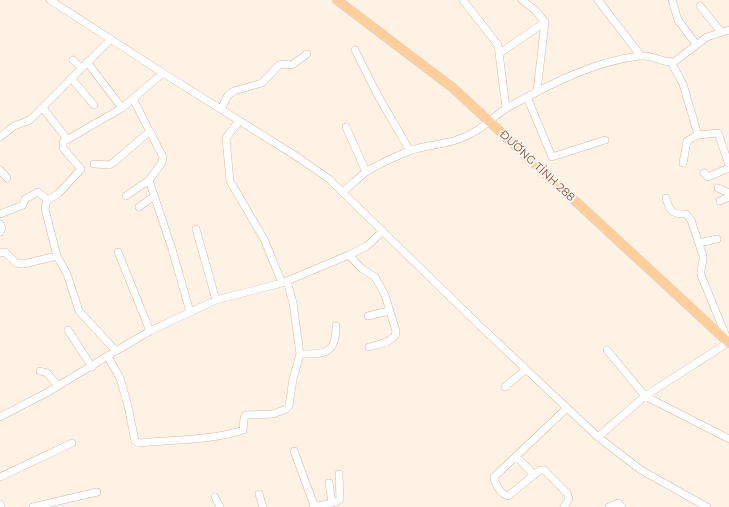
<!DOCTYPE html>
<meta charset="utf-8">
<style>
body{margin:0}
canvas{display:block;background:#fef2e5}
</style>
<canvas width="729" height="507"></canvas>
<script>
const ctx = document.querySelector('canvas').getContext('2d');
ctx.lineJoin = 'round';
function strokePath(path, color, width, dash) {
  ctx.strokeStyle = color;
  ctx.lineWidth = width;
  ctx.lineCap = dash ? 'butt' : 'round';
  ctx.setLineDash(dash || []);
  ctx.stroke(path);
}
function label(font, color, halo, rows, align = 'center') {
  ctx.font = font + ' Montserrat,sans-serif';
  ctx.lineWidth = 4;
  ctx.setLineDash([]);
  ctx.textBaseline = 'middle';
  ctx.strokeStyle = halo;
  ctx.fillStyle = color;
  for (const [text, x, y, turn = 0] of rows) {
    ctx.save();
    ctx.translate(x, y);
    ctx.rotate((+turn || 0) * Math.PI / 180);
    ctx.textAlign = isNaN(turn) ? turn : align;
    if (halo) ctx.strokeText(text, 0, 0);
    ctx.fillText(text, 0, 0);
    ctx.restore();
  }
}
const minor = new Path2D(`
 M50 0 163 73 299 158 329 179 480 326 598 437 641 470 707 507
 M463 0 498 45 506 108
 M522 0 535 10 545 22 537 91
 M598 0 641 56
 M672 0 678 20 696 44
 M700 6 721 32
 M355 50 377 94 410 151
 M500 53 545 22
 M73 60 81 68
 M87 62 122 108
 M671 62 683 84 698 135 718 133 729 165
 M71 78 94 105
 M527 97 552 157 605 140
 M133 99 163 157 162 163 149 180 172 249 190 312
 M43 108 67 139
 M221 109 228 95 234 91 262 83 279 65 282 64 292 65 307 54
 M239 121 226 138 230 181 264 239 282 283
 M346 127 366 172
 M0 137 14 126 30 120 111 39
 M683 163 687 141 698 135
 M94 164 109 165 114 162 150 131
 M0 170 7 178
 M704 173 708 177 729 168
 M718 188 729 193
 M343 192C350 186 358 178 366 172 378 164 395 157 409 151 425 145 443 145 459 139 483 131 493 115 512 105 551 84 595 61 639 56 652 54 661 63 674 62L707 37 729 30
 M126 196 149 180
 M666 198C670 212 672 214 686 214L691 220 703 256C704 263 700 267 701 275L728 341
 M720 201 729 197
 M139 207 153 197
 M0 214 23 205 25 199 38 192 48 200 59 193 81 169 63 148V142L122 108 163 73
 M0 224 2 228 0 232
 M196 229 216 300
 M699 243 717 239
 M118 252 150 331
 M0 253 5 252 16 263 23 264 57 256 45 209 47 200
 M349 255 361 268 375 277 385 295 396 331C396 342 378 344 369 347
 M57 256 67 274 79 311 116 351 150 331 216 300 282 283 349 255 367 246 383 231
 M368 316 389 311
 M68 330 92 367
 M607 350 645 396 729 439
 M300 354C324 354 336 355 336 326
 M108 357 120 378 128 406 135 441 139 443C173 439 210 441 243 430L244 418 246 415 273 414 286 409 289 406 293 379 300 354 293 303 287 281
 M40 371 47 373 58 386
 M505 387 526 369
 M0 417 48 392 111 354
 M598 437 645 396 729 342
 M294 451 314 505
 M516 456 534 475
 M0 477 72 443
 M329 483 332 503
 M259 494 263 507
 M215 497 220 507
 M0 504 1 507
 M33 507 97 492
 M313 507 336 502 340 499 339 474
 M564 507 569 499 567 493 544 470H540L508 496C501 494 495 485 494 477L567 408
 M609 507 618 503 622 507`);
const major = new Path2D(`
 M337 0 453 88 729 343`);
strokePath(minor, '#d4baac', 8);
strokePath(major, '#dcd2cf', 10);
strokePath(minor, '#fff', 7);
strokePath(major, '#ffce9b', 9);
label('11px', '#7a5347', '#fff6ed', [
 ["ĐƯỜNG TỈNH 288",537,166,43]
]);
</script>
